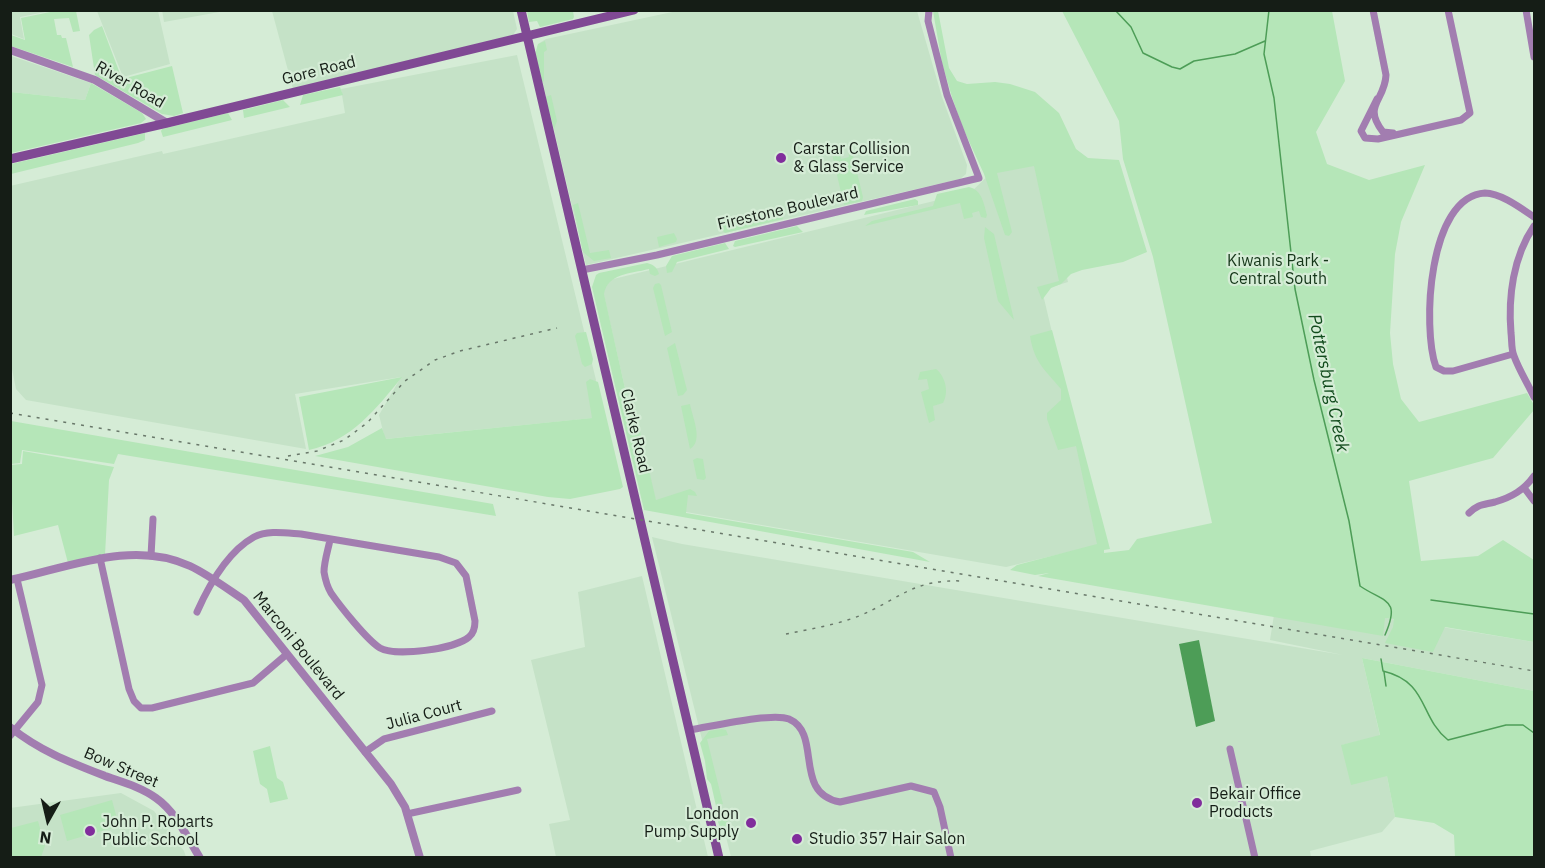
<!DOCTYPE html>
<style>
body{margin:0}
#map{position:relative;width:1545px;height:868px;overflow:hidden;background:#d5ecd6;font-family:"IBM Plex Sans",sans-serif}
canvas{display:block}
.frame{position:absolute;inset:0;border:12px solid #151d16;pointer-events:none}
.north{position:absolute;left:18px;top:790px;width:60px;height:60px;-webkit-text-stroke:4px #d5ecd6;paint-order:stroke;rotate:188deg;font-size:16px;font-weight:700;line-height:24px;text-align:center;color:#151d16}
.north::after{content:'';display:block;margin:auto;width:21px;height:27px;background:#151d16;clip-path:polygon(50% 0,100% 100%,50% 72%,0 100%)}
</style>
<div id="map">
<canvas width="1545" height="868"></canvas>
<div class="frame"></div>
<div class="north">N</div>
</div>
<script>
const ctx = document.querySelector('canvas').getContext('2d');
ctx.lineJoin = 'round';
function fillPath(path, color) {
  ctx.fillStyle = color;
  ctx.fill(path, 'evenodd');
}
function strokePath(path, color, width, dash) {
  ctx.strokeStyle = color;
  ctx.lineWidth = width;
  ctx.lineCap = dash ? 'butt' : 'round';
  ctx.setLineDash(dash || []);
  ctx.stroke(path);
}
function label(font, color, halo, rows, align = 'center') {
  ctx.font = font + ' "IBM Plex Sans",sans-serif';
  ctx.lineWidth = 4.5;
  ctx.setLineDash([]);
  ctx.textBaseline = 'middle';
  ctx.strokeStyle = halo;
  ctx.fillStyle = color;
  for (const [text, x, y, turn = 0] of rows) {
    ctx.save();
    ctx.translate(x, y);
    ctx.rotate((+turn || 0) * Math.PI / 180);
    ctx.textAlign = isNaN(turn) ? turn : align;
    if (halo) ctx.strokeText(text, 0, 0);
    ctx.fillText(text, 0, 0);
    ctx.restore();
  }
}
fillPath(new Path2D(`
 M162 10H225V11L164 22Z
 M10 11 11 10 50 11 20 17 24 39 11 34Z
 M97 11H158L170 64 123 77Z
 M272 11H513L517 29 513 35 293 89Z
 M677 11H917L942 97 967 165 966 174 960 179 586 265 536 54 538 44 546 39Z
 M517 55 596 380 593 418 385 439 379 415 401 377 295 394 306 449 26 400 16 389 11 364 10 186 162 151 163 154 345 113 341 89Z
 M11 56 91 83 85 100 11 92Z
 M1041 161 1068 282 1042 290 1102 544 1006 567 657 507 633 401 628 402 601 282 971 192 995 169Z
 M652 537 682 544 1343 655 1270 640 1274 615 1318 607 1534 642V691L1362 658 1380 736 1342 745 1387 776 1395 817 1382 832 1310 851 1311 857H731Z
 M642 576 708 857H556L549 824 570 820 531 660 585 647 578 592Z
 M121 793 154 811 184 851 186 857H11L10 808Z`), '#c5e2c7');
fillPath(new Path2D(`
 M55 11H76L80 31 73 32 69 18 54 19 57 35H61L62 38H66L73 67 11 46V35L25 40 21 18Z
 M527 11H573L574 17 573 19 540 27 537 21 529 22Z
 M933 11H938L949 68 957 81 967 84 995 82 1010 84 1035 92 1059 113 1076 149 1088 158 1119 160 1147 252 1123 262 1082 270 1071 274 1061 284 1051 288 1042 300 1037 287 1059 281 1034 166 997 173 1012 232 1009 236 1005 235 984 174 962 126 952 97 942 63Z
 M1062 11H1332L1345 81 1316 132 1327 164 1369 180 1425 165 1401 222 1395 254 1390 333 1393 364 1401 399 1419 422 1527 393 1534 405V410L1493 458 1409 481 1421 561 1478 556 1503 540 1534 560V642L1445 627 1433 652 1385 643 1393 627 1394 619 1385 618 1383 636 1038 576 1049 573 1035 575 1010 570 1017 565 1097 544 1076 446 1058 450 1047 419V413L1061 400V389C1045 370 1034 362 1030 336L1052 330 1110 549 1104 550V553L1129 550 1137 539 1212 523 1153 257 1123 159 1119 121Z
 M102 26 122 79 172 66 183 113 174 116 162 114 95 75 89 35 94 30Z
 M545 41 547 50 544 52V81L542 82 535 54 538 44Z
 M91 83 142 113 146 119 141 123 11 153V92L85 100Z
 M340 87 343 95 300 105 303 95Z
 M551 95 557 121 554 129 545 97Z
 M283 100 290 107 244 118 243 110Z
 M228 113 232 120 163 137 161 131 162 129Z
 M145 133V140L138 143 11 174V164Z
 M851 148 863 197 862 201 844 205 832 154 833 151 839 150 841 159 849 157 848 149Z
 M969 187C982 190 984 204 987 215L986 218 981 217 979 211 972 213 973 217 964 219 960 203 865 226 872 221 933 206 937 194Z
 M915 199 918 201V205L864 215 866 211Z
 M578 203 590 253 609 250 611 258 594 261 583 252 573 205Z
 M781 210 783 219 725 233 723 231 722 220H724L725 225 738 222V220Z
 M797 226 803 232 735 247 733 246 735 241Z
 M985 227 994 234 1014 320 998 301 984 238Z
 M674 233 677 239 676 242 659 247 657 237Z
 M725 243 729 249 677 262 672 272 667 273 666 266 672 256Z
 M647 263C654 265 657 267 659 274L655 276 650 274 649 269C630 274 608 273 604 294L628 402 633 401 656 500 690 489 695 492 697 496 688 495 686 513 913 552 930 562 644 510 592 287 596 275 599 273Z
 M659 283 661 285 672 332 665 336 653 288 655 284Z
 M586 332 593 359 592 364 585 367 582 364 575 336 577 333Z
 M675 343 687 390 683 395 678 396 667 348Z
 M936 369C946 377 949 393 943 403L933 406 935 420 929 423 921 392 929 389 927 379 918 380 920 372Z
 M402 377C376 409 351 441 309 450L299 397Z
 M590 379 598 382 623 487 620 489 570 499 548 497 315 456 348 447 382 428 386 439 592 418 586 382Z
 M690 404C692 416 704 441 690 449L681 406Z
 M11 421 493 504 496 516 118 454 114 464 22 450 20 463 11 464Z
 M23 451 114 467 109 480 105 555 68 563 58 525 14 536 10 465 22 464Z
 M697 458 703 459 706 478 704 480 697 479 693 460Z
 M1362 658 1534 691V857H1455L1454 835 1434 823 1395 817 1387 776 1351 785 1341 745 1380 735Z
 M722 729 726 730 728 735 707 739 723 804 716 806 711 784 707 779 705 761 700 743 709 731Z
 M270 746 277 778 283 782 288 799 270 803 267 789 260 784 253 751Z
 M112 800 119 826 67 841 60 815Z
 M726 812 730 837 724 838 718 822V816Z
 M38 821 45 846 41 857H11V828Z`), '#b5e6b8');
fillPath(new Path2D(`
 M1199 640 1215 721 1196 727 1179 644Z`), '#4d9d57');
strokePath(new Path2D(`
 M1115 10 1131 27 1143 53 1172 67 1180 69 1194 61 1235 54 1265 41
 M1269 10 1264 54 1274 98 1295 289 1314 380 1349 521 1360 586C1385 603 1401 598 1385 635
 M1431 600 1534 614
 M1381 659 1383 671C1429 682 1419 717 1448 740L1506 725H1523L1534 733
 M1384 672 1386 686`), '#4d9d57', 1.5);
strokePath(new Path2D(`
 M1373 10 1386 75C1385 101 1362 105 1383 132L1393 133
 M1526 10 1534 57
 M1377 99 1361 131 1365 138 1378 139 1461 120 1470 113 1448 10
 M1534 226C1513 257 1508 297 1511 333 1512 340 1511 349 1514 356 1519 370 1528 384 1534 397
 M582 270 657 255 979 178 947 95 928 21 929 10
 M1513 354 1453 371H1444L1436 367C1422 328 1428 196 1485 193 1501 193 1522 209 1534 217
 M1525 489 1534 501
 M1469 513C1478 504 1483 505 1495 502 1512 497 1524 490 1534 476
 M151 556 153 519
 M100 558 129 689 134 701 141 708H152L253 683 287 654
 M197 612C209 585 227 552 254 537 267 530 286 533 301 534L439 557 456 563 466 576 475 621C475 628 474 633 469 637 455 649 396 657 380 648 367 640 340 606 331 593 328 588 325 578 324 572 324 562 328 550 330 540
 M689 730C710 727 772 712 789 719 823 734 792 793 840 802L911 786 934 792 940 807 951 858
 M10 736 38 702 42 685 17 579
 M1230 749 1255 858
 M365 752 384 739 492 711
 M407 814 518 790`), '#a27db0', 7);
strokePath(new Path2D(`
 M10 50 95 80 167 123
 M10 580C67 568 133 539 190 566 209 575 226 588 244 600L391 784 405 807 420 858
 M10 727C40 751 69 762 105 776 122 782 141 787 156 798 176 812 187 837 200 858`), '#a27db0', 8);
strokePath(new Path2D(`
 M521 10 719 858
 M10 159 167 123 634 10`), '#804994', 9);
strokePath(new Path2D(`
 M10 413 1534 671
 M288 456 317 451 344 440 367 423 405 381 435 360 460 351 557 328
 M786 634C810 629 836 625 859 616 900 599 912 579 963 581`), '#69786a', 1.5, [3, 6]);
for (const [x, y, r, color] of [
 [781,158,6,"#812d9c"],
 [1197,803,6,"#812d9c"],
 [751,823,6,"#812d9c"],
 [90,831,6,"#812d9c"],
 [797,839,6,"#812d9c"]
]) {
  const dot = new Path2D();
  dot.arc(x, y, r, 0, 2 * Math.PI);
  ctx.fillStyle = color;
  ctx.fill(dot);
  strokePath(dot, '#d5ecd6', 2);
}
label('16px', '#151d16', '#d5ecd6', [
 ["Gore Road",319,71,-14],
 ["River Road",130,85,30],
 ["Firestone Boulevard",788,209,-13],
 ["Clarke Road",635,431,77],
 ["Marconi Boulevard",298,646,51],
 ["Julia Court",424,715,-15],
 ["Bow Street",121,768,23]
]);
label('16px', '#151d16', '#d5ecd6', [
 ["Carstar Collision",793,149],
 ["& Glass Service",793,167],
 ["Bekair Office",1209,794],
 ["Products",1209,812],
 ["London",739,814,"right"],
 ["Pump Supply",739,832,"right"],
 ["John P. Robarts",102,822],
 ["Public School",102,840],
 ["Studio 357 Hair Salon",809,839]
], 'left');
label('16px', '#153619', '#d5ecd6', [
 ["Kiwanis Park -",1278,261],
 ["Central South",1278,279]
]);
label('italic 18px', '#114b1c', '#d5ecd6', [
 ["Pottersburg Creek",1328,383,78]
]);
</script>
